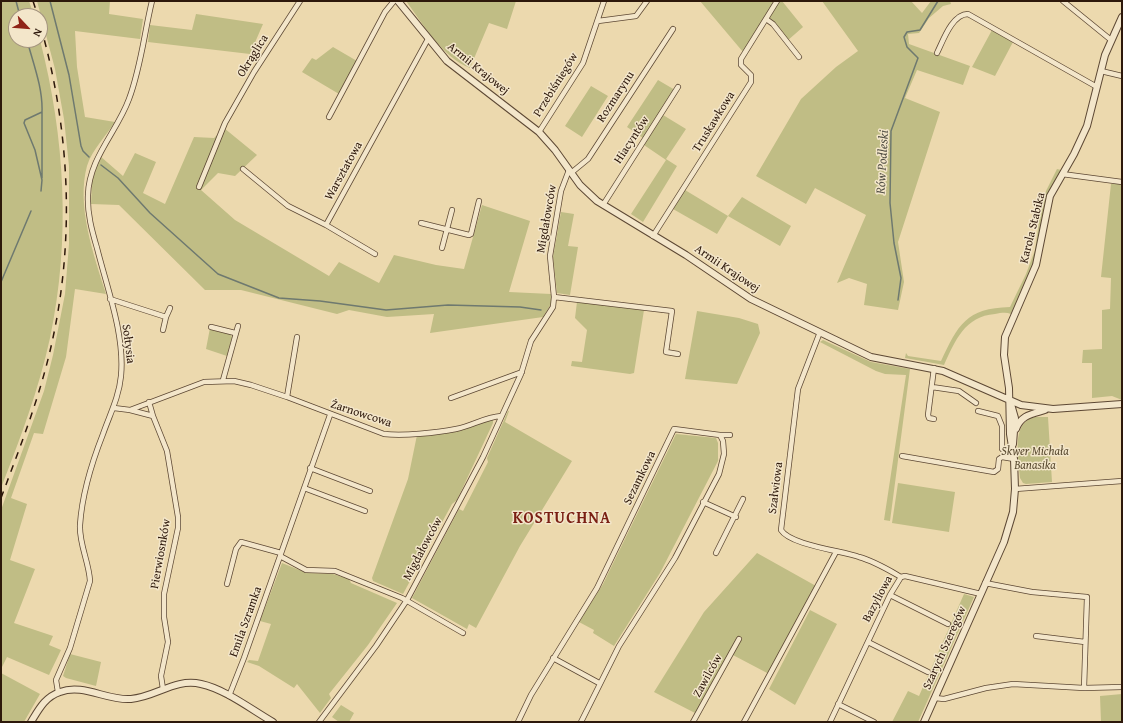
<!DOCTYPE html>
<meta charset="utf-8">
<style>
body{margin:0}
#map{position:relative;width:1123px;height:723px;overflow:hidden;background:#ecd9ae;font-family:"Gentium Book Plus",serif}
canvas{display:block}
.frame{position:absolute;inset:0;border:2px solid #2d180b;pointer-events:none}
.north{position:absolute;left:8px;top:8px;width:40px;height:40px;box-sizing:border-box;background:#f3e6ca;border:1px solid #a4947e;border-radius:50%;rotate:116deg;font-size:11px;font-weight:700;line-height:16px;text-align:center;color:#2d180b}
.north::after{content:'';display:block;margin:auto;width:14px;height:18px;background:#8f2418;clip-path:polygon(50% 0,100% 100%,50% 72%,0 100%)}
</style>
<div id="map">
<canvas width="1123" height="723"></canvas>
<div class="frame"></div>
<div class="north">N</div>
</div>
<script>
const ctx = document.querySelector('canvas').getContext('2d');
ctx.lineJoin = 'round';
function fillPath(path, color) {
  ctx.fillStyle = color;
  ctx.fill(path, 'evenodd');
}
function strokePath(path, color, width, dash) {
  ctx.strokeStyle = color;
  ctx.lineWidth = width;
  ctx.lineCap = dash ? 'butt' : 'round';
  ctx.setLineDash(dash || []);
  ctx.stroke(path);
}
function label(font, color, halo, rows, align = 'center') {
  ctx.font = font + ' "Gentium Book Plus",serif';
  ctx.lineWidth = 3;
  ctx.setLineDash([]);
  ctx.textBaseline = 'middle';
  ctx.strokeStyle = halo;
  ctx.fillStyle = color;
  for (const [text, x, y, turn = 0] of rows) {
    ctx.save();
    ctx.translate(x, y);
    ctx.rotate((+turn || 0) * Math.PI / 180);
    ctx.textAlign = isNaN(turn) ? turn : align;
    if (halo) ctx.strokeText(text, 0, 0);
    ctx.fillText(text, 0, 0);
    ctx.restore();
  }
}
fillPath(new Path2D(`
 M1 1H29L34 16H16V40H40C65 137 71 239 50 338 39 389 20 439 1 488Z
 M37 1H110L109 14 143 19 140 39 75 31 77 67 85 117 115 122C106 136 92 150 87 166 76 206 94 256 106 294L75 289 66 357 43 434 34 433 11 498 27 504 10 560 35 569 14 623 53 636 49 645 61 650 49 675 7 657 1 669V510L44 391 53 355 65 294 69 244V166L64 119 55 69Z
 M406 1H516L507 29 489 23 470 68C442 57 423 24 406 1Z
 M700 1H775L743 52Z
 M780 1H782L803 27 787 41 769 17Z
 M822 1H911L922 13 931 1H950L951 4 943 6 929 18 919 33 908 34 909 44 970 66 963 85 917 70 905 98 940 112 898 242 904 282 898 310 864 305 867 284 849 278 837 283 866 215 815 188 806 204 756 176 801 99 836 67 858 51Z
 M196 14 263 24 250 54 148 42 150 25 192 30Z
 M992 30 1013 42 995 76 972 67Z
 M333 47 357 61 339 94 302 72 312 58 316 60Z
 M658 80 675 90 643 138 627 127Z
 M591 86 608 96 582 137 565 126Z
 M663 115 686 129 666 159 677 166 643 222 631 214 666 160 644 145Z
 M224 128 257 155 235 176 218 173 201 190 235 220 329 276 339 262 379 283 394 255 436 265 464 269 482 205 530 221 509 292 551 294V304L543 317 430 333 434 314 387 317 349 310 337 314 241 290H205L119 205 91 204 92 181 100 156 123 176 135 153 156 162 143 193 165 204 194 137 214 138Z
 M1057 169 1061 170 1046 198 1039 243 1032 268 1011 314C1006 312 1001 313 995 314 965 316 955 341 944 365L905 358 906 353 908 356 941 361C958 325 966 308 1010 307L1026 274 1035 250 1041 208 1046 191Z
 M1111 184H1122V400L1112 396 1092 398V363H1082L1083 350 1102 349V310L1110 309 1111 278 1101 277Z
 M685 190 728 216 742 197 791 226 780 246 728 216 717 234 673 209Z
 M561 212 574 214 568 246 578 247 570 295 557 293 553 257Z
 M577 302 644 310 634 373 630 374 571 366 572 361 582 362 587 330 575 318Z
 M697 311 739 318 758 324 760 333 737 384 685 379Z
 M210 328 230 334 232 337 227 356 206 349Z
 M823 340 871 362 910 369 890 521 884 520 906 375 885 374 876 371 820 342Z
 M508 411H509L505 422 572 461 520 546 476 628 469 624 467 629 412 598 459 509 463 511 488 462 487 458Z
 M1035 417H1048L1052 482 1026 484 1023 483 1020 478C1019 460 1010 422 1035 417Z
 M491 419 493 420V423L457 500 452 504 403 594 373 581 372 578 408 479 417 435 456 431Z
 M676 434 716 438 718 443V461L660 573 614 646 593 633 594 630 579 622 603 584Z
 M898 483 955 492 949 532 892 523Z
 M757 553 816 586 769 674 731 654 697 714 654 692 704 612Z
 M282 563 307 573 333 574 349 579 351 583 397 603 368 645 329 694 331 698 320 713 297 684 294 688 259 666 247 662 249 660 258 661 271 624 260 621Z
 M964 594 974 597 918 722H892L908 691 919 696Z
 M810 610 837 624 795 705 769 689Z
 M70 654 101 662 96 686 66 678 63 676Z
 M1 673 40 694 24 722H1Z
 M1122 694V722H1101L1100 696Z
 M341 705 354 713 349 722H339L332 717Z`), '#c0bd85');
strokePath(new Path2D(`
 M16 1 20 16
 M50 1 69 75 81 146 83 151 89 157
 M27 40C33 63 43 88 42 112L25 120 24 123 35 150 42 180 41 191
 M42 112V178
 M101 165 118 178 150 213 218 274 279 298 320 301 386 310 448 305 520 307 541 310
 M1 282 31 211
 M898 300 901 278 894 243 890 203 891 131 918 58 907 47 904 37 907 32 920 30 938 1`), '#6e796f', 1.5);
const minor = new Path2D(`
 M1063 1 1111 40
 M766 19 773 24 799 57
 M598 21 636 16 647 1
 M937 53C943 41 952 14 968 14L1097 87
 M1101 71 1122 76
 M329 117 385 12 394 1
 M539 132 583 63 604 1
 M243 169 288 206 326 225 428 39
 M571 173 588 159 673 29
 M1062 174 1122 182
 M199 187 225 123 254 72 300 1
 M603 205 678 87
 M421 223 469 235 471 234 479 201
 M326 225 375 254
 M653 236 751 82V75L741 65V59L777 1
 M442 248 452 210
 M554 297 672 311 666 352 678 354
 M110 299 166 317 163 330
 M166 317 170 308
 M211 327 235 333
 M820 332 798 389 781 530C790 545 843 551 859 557 874 561 887 569 901 577
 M934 368 928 415 929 418 934 419
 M223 380 238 326
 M932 387 959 391 976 403
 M287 397 297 337
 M451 398 522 372
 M149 402 153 416 167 451 178 517V528L164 594V617L168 642 161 676 163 689
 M114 408 130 410 204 382 234 381 251 385 287 397 384 434C404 436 436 433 456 429 472 426 485 417 501 416
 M130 410 153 416
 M978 411 998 416 1002 426V449L1004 451 1013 452
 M720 435H730
 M902 456 994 472 998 469 999 459 1002 457 1014 459
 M310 468 370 491
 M304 488 365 511
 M1015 489 1122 481
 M703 502 736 517
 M716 553 743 499
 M280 556 306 570 335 571 402 598 463 633
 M985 583 1032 592 1087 597 1084 688
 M227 584 236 549 241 542 281 553
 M890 595 948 624
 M1036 636 1085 642
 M868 642 928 672
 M553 658 599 683
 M58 692 56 680 70 648 90 581C89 562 79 544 80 525 82 494 92 462 103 434 110 414 119 397 121 376 125 335 107 288 97 248 92 231 87 213 88 195 89 158 117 132 129 99 141 67 144 34 152 1
 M229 696 244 658 330 415
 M935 698 944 699 986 688 1013 684 1084 688 1122 687
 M838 704 874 722
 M319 722 376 646 407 600 483 457 521 374 531 341 553 307 554 297 550 256 561 191 569 170
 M518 722 531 695 597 588 674 429 720 435 723 441 724 454 719 474 675 558 619 646 581 722
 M693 722 739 639
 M744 722 836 552
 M830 722 890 595 901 577 905 576 981 594`);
const tertiary = new Path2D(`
 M398 1 447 61 539 132 555 150 580 185 597 201 686 255 751 299 871 357 943 371 1021 405 1053 409 1122 404
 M1011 404 1015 418 1013 444
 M1016 429C1021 415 1032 414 1045 410
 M31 722C39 709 45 697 60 692 83 683 107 701 131 699 156 697 175 678 201 684 225 689 252 710 273 722
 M924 722 1004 542 1013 512 1015 489 1014 459 1010 434 1009 388 1004 355 1005 337 1036 265 1050 196 1074 154 1087 126 1105 55 1122 17`);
strokePath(minor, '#5d4834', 6);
strokePath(tertiary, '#5d4834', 8);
strokePath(minor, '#f3e6ca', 4.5);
strokePath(tertiary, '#f3e6ca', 6);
strokePath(new Path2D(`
 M33 1 38 16
 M1 498C17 455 34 412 46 367 76 254 72 136 40 24`), '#2d180b', 1.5, [7, 7]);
label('12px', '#2d180b', '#f3e6ca', [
 ["Okrąglica",253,56,-58],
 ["Armii Krajowej",478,69,39],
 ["Przebiśniegów",556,85,-58],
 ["Rozmarynu",616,97,-57],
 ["Truskawkowa",714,122,-58],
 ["Hiacyntów",632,140,-57],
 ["Warsztatowa",344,171,-61],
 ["Migdałowców",547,219,-80],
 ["Karola Stabika",1033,228,-76],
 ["Armii Krajowej",727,269,34],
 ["Sołtysia",128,344,83],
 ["Żarnowcowa",361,414,18],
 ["Sezamkowa",640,478,-64],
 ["Szałwiowa",776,488,-83],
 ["Migdałowców",423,549,-62],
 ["Pierwiosnków",161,554,-80],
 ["Bazyliowa",878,599,-62],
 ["Emila Szramka",246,622,-70],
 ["Szarych Szeregów",945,648,-66],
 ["Zawilców",708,676,-61]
]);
label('italic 12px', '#594a30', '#f3e6ca', [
 ["Skwer Michała",1035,452],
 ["Banasika",1035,466]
]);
label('italic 13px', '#535045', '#f3e6ca', [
 ["Rów Podleski",883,162,-87]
]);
ctx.letterSpacing = '1px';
label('bold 16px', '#7a1f14', '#f3e6ca', [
 ["KOSTUCHNA",562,519]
]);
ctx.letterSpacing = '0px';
</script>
